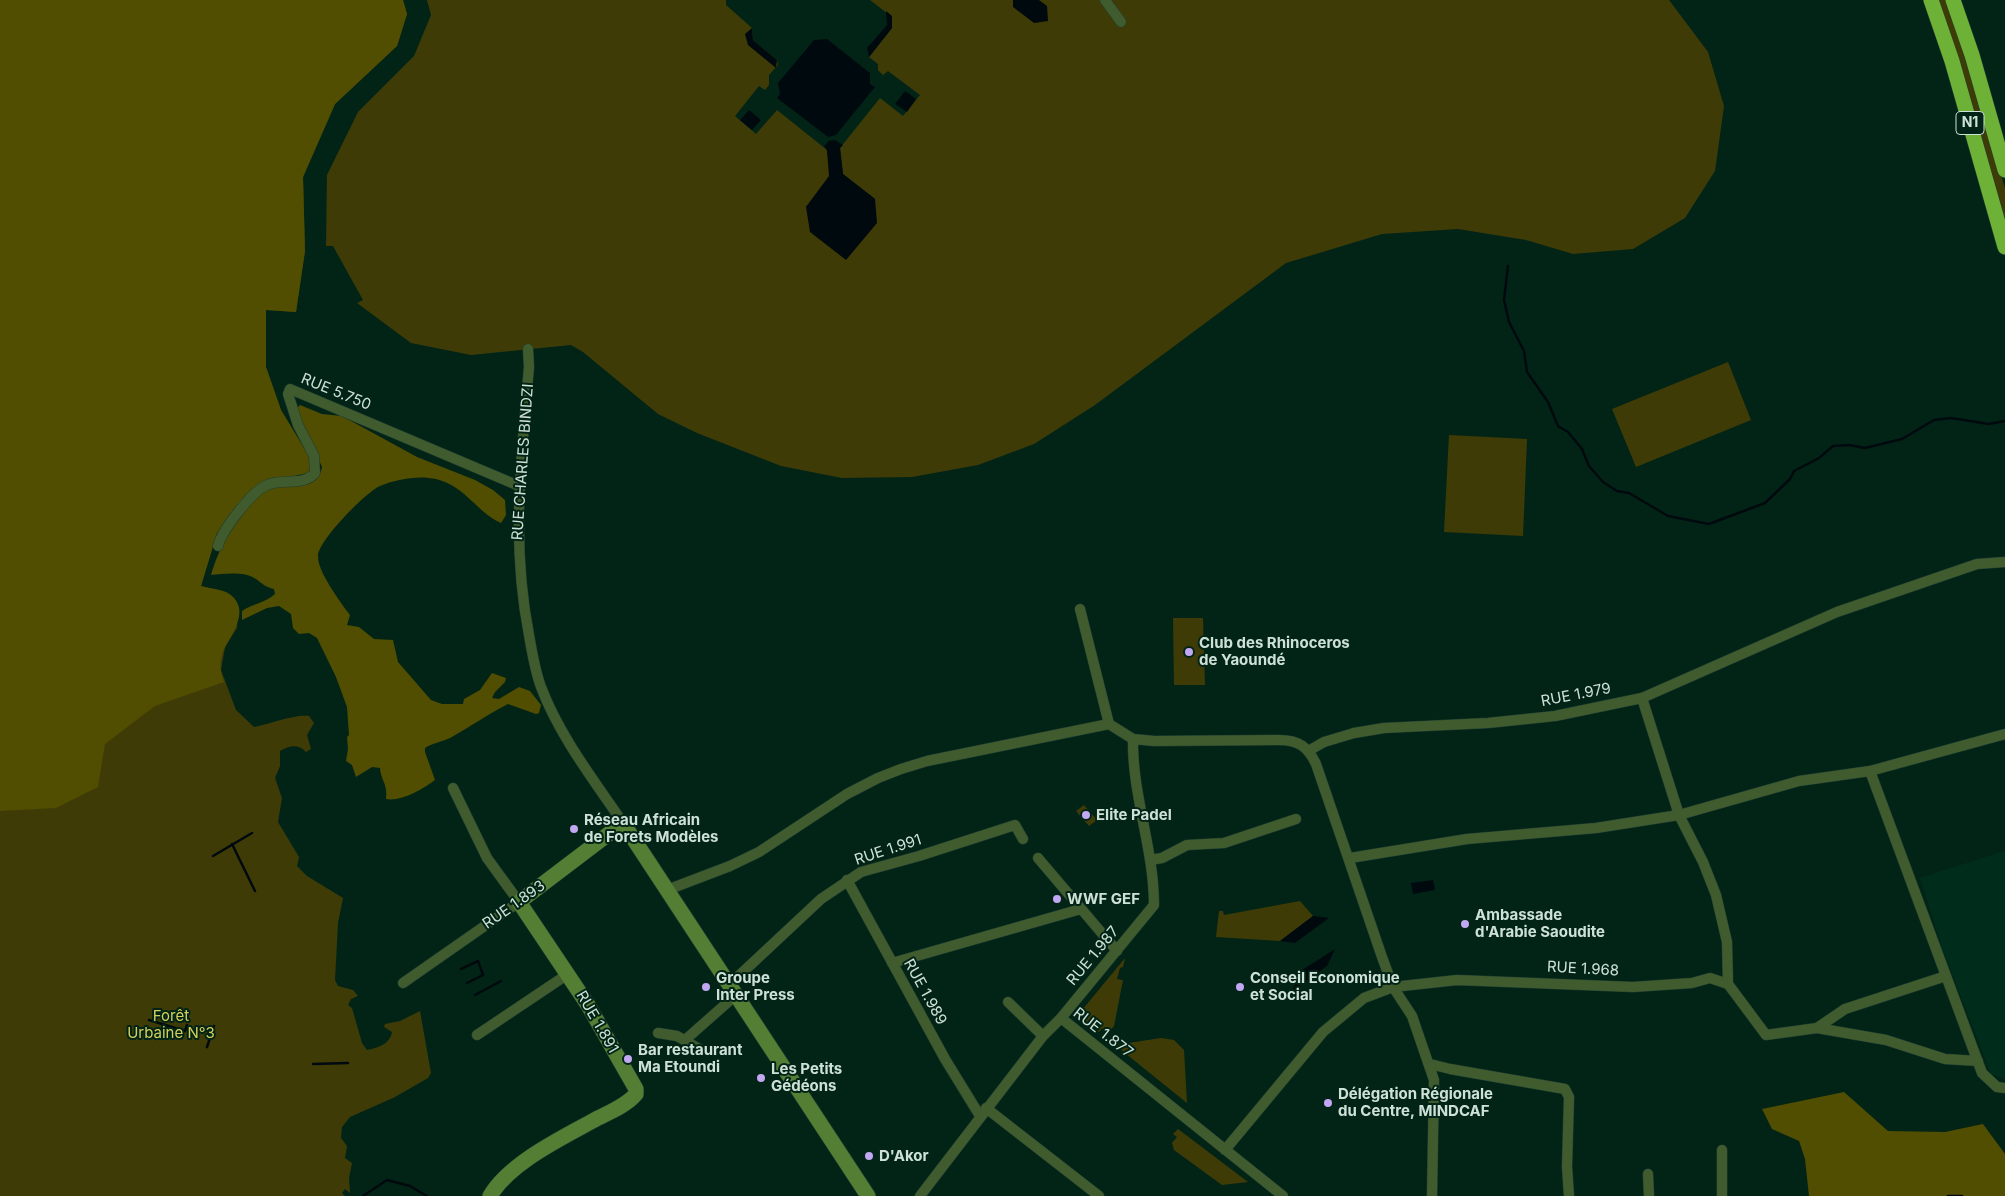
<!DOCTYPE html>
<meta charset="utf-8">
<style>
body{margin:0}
canvas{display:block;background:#022416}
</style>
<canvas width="2005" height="1196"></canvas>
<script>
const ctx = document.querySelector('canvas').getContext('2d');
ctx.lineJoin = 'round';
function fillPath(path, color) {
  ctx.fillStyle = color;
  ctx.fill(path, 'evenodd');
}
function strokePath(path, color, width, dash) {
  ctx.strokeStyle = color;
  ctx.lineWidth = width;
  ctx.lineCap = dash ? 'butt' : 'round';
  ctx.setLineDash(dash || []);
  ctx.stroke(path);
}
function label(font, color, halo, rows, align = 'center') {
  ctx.font = font + ' Inter,sans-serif';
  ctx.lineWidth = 4;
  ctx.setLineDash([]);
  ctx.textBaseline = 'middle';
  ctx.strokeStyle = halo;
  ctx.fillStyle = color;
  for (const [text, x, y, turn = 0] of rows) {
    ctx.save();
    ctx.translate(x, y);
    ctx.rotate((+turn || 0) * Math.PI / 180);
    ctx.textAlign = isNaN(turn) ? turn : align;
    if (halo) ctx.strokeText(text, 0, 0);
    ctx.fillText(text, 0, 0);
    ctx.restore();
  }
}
fillPath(new Path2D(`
 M2005 851V1079L1991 1074 1943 950 1920 878Z`), '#002d1b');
fillPath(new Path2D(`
 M0 0H403L407 14 397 46 335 104 303 177 305 251 296 312 266 310V367L281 410 310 458 252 489 230 514 217 533 201 586 226 592 234 598 238 607 237 628 225 647 221 670 236 710 254 727C271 724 294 714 309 716L314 723 307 735 311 749 306 752C298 743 288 746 280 751V766L275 778 282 798 278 822 299 857 297 866 307 876 343 898 338 923 335 980 338 986 353 990 358 996 351 999 348 1005 352 1008 362 1043 367 1050C378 1048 390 1044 392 1032L384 1027 385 1024 400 1021 420 1011 431 1073 428 1078 395 1097 350 1117 342 1127 341 1138 347 1146 345 1158 352 1163 349 1178 350 1193 345 1189 342 1193 345 1196H0Z
 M427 0H726V5L752 28 753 40 777 60 778 65 769 75V85L765 90 759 86 735 116 756 134 777 110 827 150 830 176 806 207 875 199 843 174 840 148 880 98 903 116 920 95 888 71 883 75 878 70V64L869 57 892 28V17L870 0H1669L1708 52 1724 106 1715 171 1685 218 1633 249 1573 254 1526 240 1458 229 1382 234 1286 263 1095 405 1034 444 978 465 912 477 842 478 781 466 697 433 658 414 583 352 571 345 471 355 411 343 357 303 363 300 333 246H326L327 175 358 112 414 56 431 15Z
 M1936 0H1947L2005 188V223Z
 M1728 362 1751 420 1636 467 1612 409Z
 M1449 435 1527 439 1523 536 1444 532Z
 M1173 618H1203L1205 685H1174Z
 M1084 805 1097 820 1089 826 1076 811Z
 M1300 901 1313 916 1280 941 1216 937 1219 911H1223L1224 915Z
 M1125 958 1123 967 1120 968 1117 979 1123 980 1114 1026 1108 1033 1102 1028 1099 1032 1078 1015Z
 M1161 1038 1174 1040 1184 1050 1187 1103 1115 1045Z
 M1178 1129 1248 1182 1222 1185 1174 1150 1172 1143 1177 1137 1173 1134Z`), '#3e3b07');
fillPath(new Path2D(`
 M0 0H403L407 14 397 46 335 104 303 177 305 251 296 312 266 310V367L281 410 310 458 312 466 308 473 262 483 252 489 217 533 201 586C211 589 227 589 234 598 250 616 226 640 222 655 219 664 221 673 224 682L155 706 105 744 98 787 56 808 0 811Z
 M300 405 322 414 342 416 417 457 475 480 493 490 505 500 506 515 501 523C476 512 467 487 436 479 419 475 396 479 380 486 366 492 318 541 318 556 317 571 341 603 350 615L347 625 359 627 374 639 393 640 398 662 431 700 442 704H463L464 699 480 690 492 673 506 678 505 682 495 692 492 698 499 699 519 687 530 691 541 705 539 713 536 714 508 704C488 714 470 727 450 738 442 742 432 743 425 748V752L435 780C423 789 401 802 386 799 388 784 381 781 380 768L372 767 356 777 352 765 346 761 348 749 347 737 349 735 347 707 336 677 317 638 309 633 299 634 293 628 291 614 279 606 267 608 242 620V611C254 603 265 603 275 594L274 589C265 587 263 584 256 579 244 571 224 574 211 575 219 547 238 511 261 493 281 477 315 499 322 467L296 409Z
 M1844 1092 1888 1131 1945 1132 1983 1124 2005 1154V1196H1809L1805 1159 1799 1141 1772 1129 1762 1109Z`), '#514d01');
fillPath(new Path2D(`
 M1013 0H1039L1047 6 1048 21 1034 23 1013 7Z
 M886 11 892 16V28L869 57 867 48 887 25Z
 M752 28 753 40 777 60 776 68 748 45 745 34Z
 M827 39 870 73V84L875 87 836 135 828 137 777 98 780 94 778 83 814 40Z
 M905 91 916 99 907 112 895 104Z
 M749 110 761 120 752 130 740 120Z
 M835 140 843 145 840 148 843 174 875 199 877 223 846 260 810 232 806 207 829 176 827 150 824 146 829 141Z
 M1433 880 1435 890 1413 894 1411 883Z
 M1313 916 1329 918 1295 943 1280 941Z
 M1335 949 1327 966 1292 991 1302 970Z`), '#00090d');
strokePath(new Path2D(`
 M1508 266 1504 300 1509 322 1524 351 1527 372 1548 402 1558 426 1568 432 1582 449 1589 466 1603 482 1617 491 1629 493 1668 516 1709 524 1765 503 1790 479 1794 471 1819 458 1833 446 1849 445 1865 448 1902 439 1934 420 1951 418 1989 424 2005 421
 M232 844 255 891
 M213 856 252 833
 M461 969 478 961 483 975 467 983
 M475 995 501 981
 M149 1020 185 1031 187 1025
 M207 1047 214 1026
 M313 1064 348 1063
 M363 1196 387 1180 410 1186 427 1196
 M1948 1196H1962`), '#00090d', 2.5);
const street = new Path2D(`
 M1105 0 1121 22
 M528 349 529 367C521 459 511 543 529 635 532 652 535 671 541 687 560 737 594 780 623 823
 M218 546C222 530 252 491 267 485 283 478 302 487 315 473L314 456 298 425 288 394 290 389 519 486
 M1080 609 1109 724
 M1642 698 1679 815 1703 862 1716 895 1727 942 1728 984
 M1310 750 1324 742 1354 733 1384 728 1488 723 1555 716 1642 698 1837 612 1977 564 2005 562
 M1870 771 1982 1073 1997 1087 2005 1088
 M1038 858 1117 951
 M1350 858 1467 839 1596 828 1679 815 1799 781 1870 771 2005 734
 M1150 860 1162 858 1187 845 1224 843 1296 819
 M847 880 945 1059 980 1116
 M667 890 730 866 759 852 847 794 878 778 901 769 927 761 1109 724 1133 739 1154 741 1279 740C1299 740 1308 747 1316 764L1382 957 1393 987 1412 1016 1434 1080 1432 1196
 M892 963 1081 909
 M403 983 519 902 487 858 453 788
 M729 985 821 899 861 872 919 856 1015 825 1023 839
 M1008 1002 1043 1036
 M1061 1018 1283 1196
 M1817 1028 1845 1009 1946 976
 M658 1033 677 1036 703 1051
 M477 1035 568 974
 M685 1040 736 995
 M1430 1064 1450 1069 1565 1089 1569 1097 1567 1167 1569 1196
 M986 1108 1099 1196
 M1225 1150 1323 1032 1364 998 1393 987 1457 980 1633 987 1692 983 1710 978 1728 984 1766 1035 1817 1028 1886 1040 1945 1059 1978 1061
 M1722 1150V1196
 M1648 1174 1649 1196
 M920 1196 1043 1036 1061 1018 1154 905C1154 849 1132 795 1133 739`);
const secondary = new Path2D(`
 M490 1196C510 1162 564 1137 598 1118 610 1112 627 1105 636 1094V1089L588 1005 519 902 623 823 868 1196`);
const highway = new Path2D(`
 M1931 0 1952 61 2005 247
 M1953 0 1972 55 2005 170`);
strokePath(street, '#1f3e31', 11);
strokePath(secondary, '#1f3e31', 16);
strokePath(highway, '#1f3e31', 16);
strokePath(street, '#405b2e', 10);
strokePath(secondary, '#537e34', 15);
strokePath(highway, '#6eb137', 15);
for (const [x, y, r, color] of [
 [1189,652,5,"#c2a7f2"],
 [1086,815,5,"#c2a7f2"],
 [574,829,5,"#c2a7f2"],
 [1057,899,5,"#c2a7f2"],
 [1465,924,5,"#c2a7f2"],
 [706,987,5,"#c2a7f2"],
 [1240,987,5,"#c2a7f2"],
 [628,1059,5,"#c2a7f2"],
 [761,1078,5,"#c2a7f2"],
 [1328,1103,5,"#c2a7f2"],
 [869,1156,5,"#c2a7f2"]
]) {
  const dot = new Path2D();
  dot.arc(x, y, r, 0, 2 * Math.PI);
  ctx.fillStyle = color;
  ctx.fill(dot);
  strokePath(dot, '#022416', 2);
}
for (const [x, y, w] of [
 [1970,123,28]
]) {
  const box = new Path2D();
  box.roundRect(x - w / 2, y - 11.5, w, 23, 4);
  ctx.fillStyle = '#022416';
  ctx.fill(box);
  strokePath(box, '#cee1d6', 1);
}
label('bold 14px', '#cee1d6', null, [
 ["N1",1970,123]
]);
label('15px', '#cee1d6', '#022416', [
 ["RUE 5.750",336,392,22],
 ["RUE CHARLES BINDZI",523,462,-86],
 ["RUE 1.979",1576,695,-11],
 ["RUE 1.991",888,850,-18],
 ["RUE 1.893",514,905,-35],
 ["RUE 1.987",1093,956,-50],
 ["RUE 1.968",1583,969,3],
 ["RUE 1.989",925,992,61],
 ["RUE 1.891",597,1022,60],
 ["RUE 1.877",1103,1033,38]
]);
label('bold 15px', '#cee1d6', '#022416', [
 ["Club des Rhinoceros",1199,643],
 ["de Yaoundé",1199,660],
 ["Elite Padel",1096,815],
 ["Réseau Africain",584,820],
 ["de Forets Modèles",584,837],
 ["WWF GEF",1067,899],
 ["Ambassade",1475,915],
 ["d'Arabie Saoudite",1475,932],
 ["Groupe",716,978],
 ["Inter Press",716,995],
 ["Conseil Economique",1250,978],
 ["et Social",1250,995],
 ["Bar restaurant",638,1050],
 ["Ma Etoundi",638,1067],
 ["Les Petits",771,1069],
 ["Gédéons",771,1086],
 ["Délégation Régionale",1338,1094],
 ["du Centre, MINDCAF",1338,1111],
 ["D'Akor",879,1156]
], 'left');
label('15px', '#d6d05b', '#022416', [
 ["Forêt",171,1016],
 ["Urbaine N°3",171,1033]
]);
</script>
